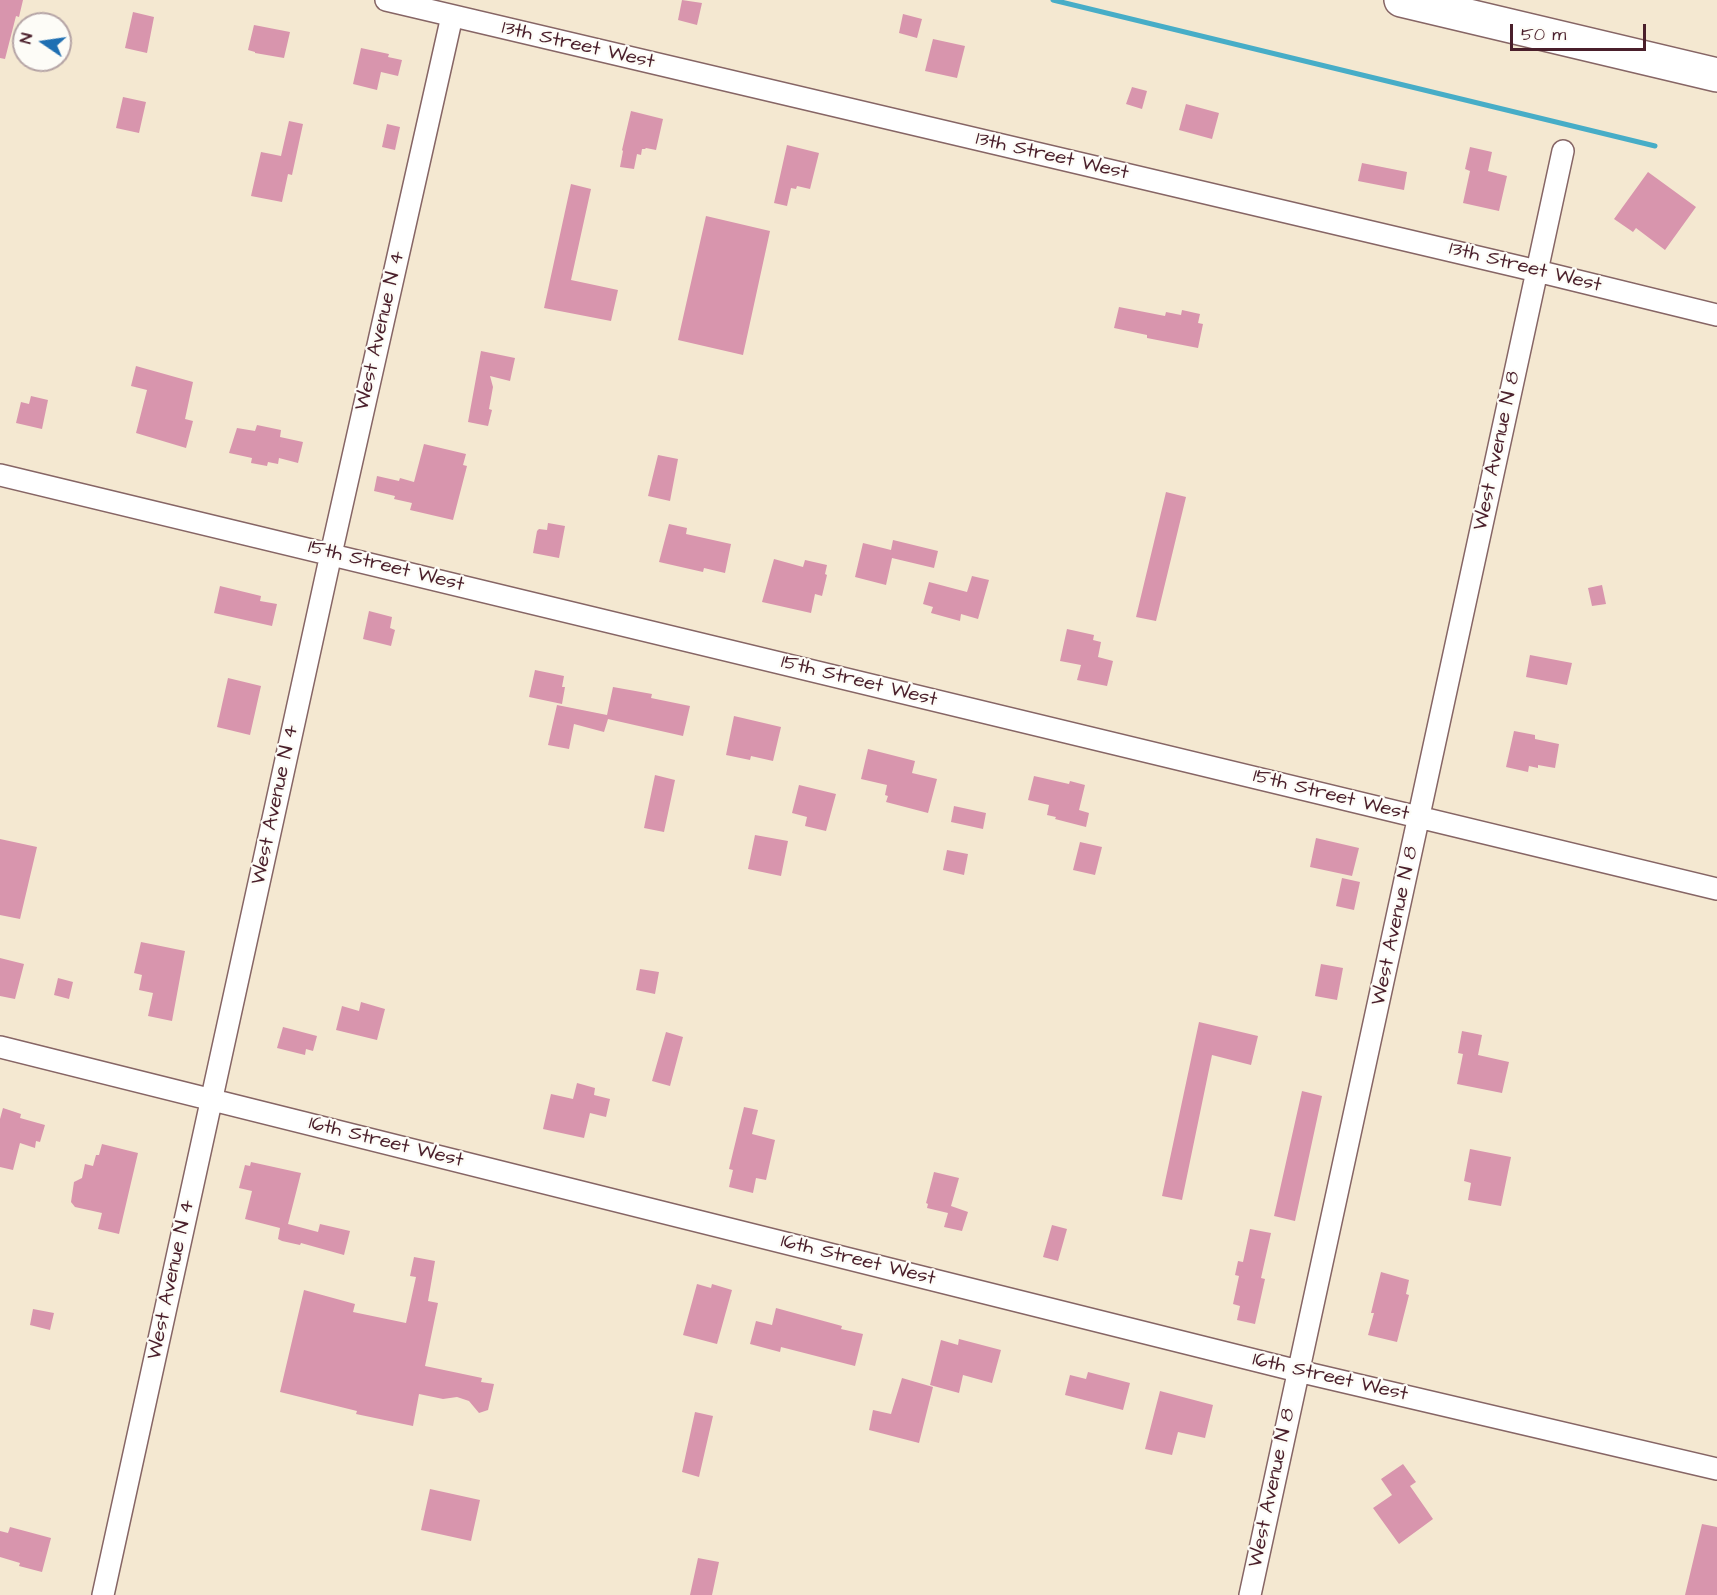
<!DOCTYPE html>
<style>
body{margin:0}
#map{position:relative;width:1717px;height:1595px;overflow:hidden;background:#f4e8d1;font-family:"Architects Daughter",sans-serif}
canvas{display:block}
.north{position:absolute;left:12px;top:12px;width:60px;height:60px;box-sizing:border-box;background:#fdfcf7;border:2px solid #b5a4a5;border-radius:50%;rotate:283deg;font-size:16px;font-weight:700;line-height:24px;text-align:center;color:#4a1f2b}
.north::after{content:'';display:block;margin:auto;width:21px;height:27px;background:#1f6fb2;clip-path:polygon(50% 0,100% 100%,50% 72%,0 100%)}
.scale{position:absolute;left:1510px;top:24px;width:136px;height:27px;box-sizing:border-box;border:3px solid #4a1f2b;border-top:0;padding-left:8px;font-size:18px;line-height:21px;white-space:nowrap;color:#4a1f2b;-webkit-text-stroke:4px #fdfcf7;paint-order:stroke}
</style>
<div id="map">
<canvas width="1717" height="1595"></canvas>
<div class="north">N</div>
<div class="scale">50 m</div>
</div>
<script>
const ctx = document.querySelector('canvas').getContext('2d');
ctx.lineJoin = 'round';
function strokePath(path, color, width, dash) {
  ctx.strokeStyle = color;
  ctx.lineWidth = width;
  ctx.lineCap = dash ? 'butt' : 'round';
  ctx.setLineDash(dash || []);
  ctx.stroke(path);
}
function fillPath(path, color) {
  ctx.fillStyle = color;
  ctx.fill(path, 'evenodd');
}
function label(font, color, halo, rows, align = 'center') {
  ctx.font = font + ' "Architects Daughter",sans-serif';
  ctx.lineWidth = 4.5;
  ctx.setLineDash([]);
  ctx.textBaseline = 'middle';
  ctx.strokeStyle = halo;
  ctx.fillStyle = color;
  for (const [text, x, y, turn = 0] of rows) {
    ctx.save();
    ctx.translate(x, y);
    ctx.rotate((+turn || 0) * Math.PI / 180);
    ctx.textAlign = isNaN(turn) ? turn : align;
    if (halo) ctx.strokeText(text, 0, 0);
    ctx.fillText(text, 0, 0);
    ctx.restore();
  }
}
strokePath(new Path2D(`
 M1053 0 1655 146`), '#47adc7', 5);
fillPath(new Path2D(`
 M0 0H23L19 17 16 16 5 59 0 58Z
 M682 0 702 3 697 25 678 20Z
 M133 12 154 17 147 53 125 48Z
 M903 14 922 19 917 38 899 33Z
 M254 25 290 32 284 58 255 53V52L248 50Z
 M933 39 965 46 957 78 925 71Z
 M361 48 389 54 388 57 402 60 398 76 381 72 377 90 353 84Z
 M1132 87 1147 91 1142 109 1126 104Z
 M123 97 146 102 139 133 116 128Z
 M1186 104 1219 113 1212 139 1179 130Z
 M631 111 663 119 656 150 646 148 645 149H642L641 155 637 154 634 169 620 167 623 151 622 150Z
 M289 121 303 124 292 175 288 174 282 202 251 196 261 152 281 156Z
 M387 124 400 127 395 150 382 147Z
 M787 145 819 153 810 189 797 186 796 189 791 188 787 206 774 203Z
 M1470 147 1492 152 1488 171 1507 176 1499 211 1463 203 1470 171 1465 169Z
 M1362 163 1407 172 1404 190 1358 181Z
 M1648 172 1696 207 1665 250 1636 228 1633 232 1614 219Z
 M571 184 591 189 571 280 618 290 611 321 544 308Z
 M706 216 770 231 743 355 678 340Z
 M1119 307 1165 316 1166 312 1181 315 1182 310 1200 314 1198 323 1203 324 1198 348 1147 338V335L1114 328Z
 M481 351 515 358 510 381 490 376 493 387 489 409 492 410 488 426 468 422Z
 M136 366 193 382 185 419 193 421 186 448 136 433 147 390 131 386Z
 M31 396 48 400 42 429 16 423 21 402 29 404Z
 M257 425 281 430 280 437 303 442 298 463 279 458 278 464 268 462 267 466 251 463 252 458 229 453 237 428 255 431Z
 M424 444 466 454 463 465 467 466 453 520 410 510 412 503 394 499 395 496 374 491 377 476 399 481 400 478 414 482Z
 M658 455 678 459 670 501 648 496Z
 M1166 492 1186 497 1156 621 1136 617Z
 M548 523 565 526 559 558 533 553 537 531 539 529 547 530Z
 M669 524 687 528 686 534 731 544 725 573 704 568 703 572 659 562Z
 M893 540 938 551 934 568 892 558 886 585 855 577 863 543 891 550Z
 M774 559 803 567 805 560 827 565 825 574 827 575 822 596 815 594 811 613 762 602Z
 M972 576 989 580 978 619 961 614 960 621 931 613 933 607 923 604 929 582 967 592Z
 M1602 585 1606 604 1592 606 1588 588Z
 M220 586 261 596 260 601 277 604 272 626 214 613Z
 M369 611 392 617 390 628 395 630 391 646 363 639Z
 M1067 629 1094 635 1093 640 1101 642 1098 657 1113 661 1107 686 1077 680 1081 665 1060 661Z
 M1530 655 1572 663 1567 685 1526 677Z
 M535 670 564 676 562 687H565L562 704 529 697Z
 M228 678 261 686 250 735 217 727Z
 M613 687 652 694 651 698 690 706 683 736 608 719 604 732 574 724 569 749 548 745 557 705 607 715Z
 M734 716 781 727 773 761 751 756 750 760 726 755Z
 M1514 731 1535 735V739L1559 744 1555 768 1538 765V768L1529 766 1528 772 1506 767Z
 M868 749 915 761 912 773 937 779 928 813 886 802 888 796 885 795 887 785 861 779Z
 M655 775 675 780 664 832 644 828Z
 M1034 776 1069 784 1070 781 1085 785 1079 810 1089 813 1086 827 1055 819 1056 817 1047 815 1049 805 1028 800Z
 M799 785 836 794 826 831 805 826 807 817 792 813Z
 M954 806 986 813 983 829 951 822Z
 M755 835 788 841 781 876 748 869Z
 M1316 838 1359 848 1352 876 1310 867Z
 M0 839 37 847 20 919 0 915Z
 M1080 842 1102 847 1095 875 1073 870Z
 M947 850 968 854 964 875 943 870Z
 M1342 878 1360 882 1354 910 1336 906Z
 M141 942 185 951 172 1021 148 1016 153 993 139 990 142 975 134 973Z
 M0 958 24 964 15 999 0 996Z
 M1321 964 1343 968 1337 1000 1315 996Z
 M640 969 659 972 655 994 636 990Z
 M58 978 73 982 69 999 54 995Z
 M361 1002 385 1009 377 1040 336 1030 342 1006 359 1011Z
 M1199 1022 1258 1036 1251 1065 1212 1055 1182 1200 1162 1196Z
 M283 1027 317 1036 313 1051 306 1049 305 1055 277 1048Z
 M1462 1031 1482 1035 1478 1055 1509 1062 1502 1093 1457 1084 1463 1054 1458 1053Z
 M666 1032 683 1037 670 1086 652 1081Z
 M577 1083 595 1088 594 1095 610 1099 606 1117 590 1113 584 1138 543 1129 551 1094 573 1099Z
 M1302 1091 1322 1096 1295 1221 1274 1216Z
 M744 1107 758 1110 752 1134 775 1140 766 1180 756 1178 753 1193 729 1187 733 1170 729 1169Z
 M3 1108 21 1114 20 1118 45 1125 40 1142 36 1141 35 1148 20 1143 13 1170 0 1167V1119Z
 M102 1144 138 1153 119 1234 98 1229 102 1213 75 1207 71 1202 74 1182 82 1178 85 1164 93 1166 96 1155H99Z
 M1470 1149 1511 1157 1501 1206 1468 1200 1471 1183 1464 1181Z
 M251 1162 301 1173 288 1224 318 1232 320 1224 350 1231 344 1255 301 1243 300 1245 282 1241 278 1239 280 1228 245 1219 252 1191 239 1188 245 1165 250 1166Z
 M934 1172 959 1178 951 1206 968 1212 962 1231 944 1227 948 1213 927 1208 928 1204 926 1203Z
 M1052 1225 1067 1229 1058 1261 1043 1257Z
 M1250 1229 1271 1233 1261 1278 1265 1279 1255 1324 1237 1320 1240 1306 1233 1304 1239 1276 1235 1275 1238 1261 1243 1262Z
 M414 1257 435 1261 428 1301 438 1303 425 1366 482 1378 481 1382 494 1384 488 1410 479 1413 469 1401 457 1397 443 1399 419 1394 413 1426 356 1414 357 1411 280 1392 304 1290 355 1304 353 1312 406 1323 416 1277 410 1276Z
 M1381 1272 1409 1280 1406 1294 1409 1295 1397 1342 1368 1335 1374 1313H1371Z
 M697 1284 711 1288 712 1284 732 1290 717 1344 683 1335Z
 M776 1308 842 1326 841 1329 863 1334 855 1366 781 1347 780 1352 750 1344 756 1321 772 1325Z
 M33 1309 54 1313 50 1330 30 1325Z
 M959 1339 1001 1350 992 1383 963 1375 959 1393 930 1385 941 1340 958 1345Z
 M1088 1372 1130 1383 1123 1410 1065 1395 1070 1375 1086 1379Z
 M902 1378 933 1387 919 1443 869 1430 873 1410 891 1414Z
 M1160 1391 1213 1405 1205 1438 1178 1432 1172 1455 1145 1449Z
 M695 1412 713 1416 699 1477 682 1472Z
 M1403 1464 1416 1482 1410 1486 1433 1519 1399 1544 1373 1508 1392 1495 1381 1479Z
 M430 1489 480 1500 471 1541 421 1530Z
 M1702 1524 1717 1527V1595H1685Z
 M10 1527 51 1538 42 1572 19 1566 20 1563 0 1557V1531L8 1533Z
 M698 1558 719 1562 712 1595H690Z`), '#d895ad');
const street = new Path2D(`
 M386 0 1537 271 1717 315
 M0 475 1717 889
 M0 1047 1298 1371 1717 1469
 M103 1595 331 554 452 16
 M1250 1595 1563 151`);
const highway = new Path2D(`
 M1401 0 1717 75`);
strokePath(street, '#866565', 24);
strokePath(highway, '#866565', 36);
strokePath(street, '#fff', 21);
strokePath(highway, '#fff', 33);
label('20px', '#4a1f2b', '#fdfcf7', [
 ["13th Street West",578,46,13],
 ["13th Street West",1052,157,13],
 ["13th Street West",1525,268,14],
 ["West Avenue N 4",381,331,-77],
 ["West Avenue N 8",1498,451,-78],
 ["15th Street West",386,567,14],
 ["15th Street West",859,682,14],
 ["15th Street West",1331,796,14],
 ["West Avenue N 4",276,805,-78],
 ["West Avenue N 8",1396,926,-78],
 ["16th Street West",386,1143,14],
 ["16th Street West",858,1261,14],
 ["West Avenue N 4",172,1280,-78],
 ["16th Street West",1330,1378,13],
 ["West Avenue N 8",1273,1488,-78]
]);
</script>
